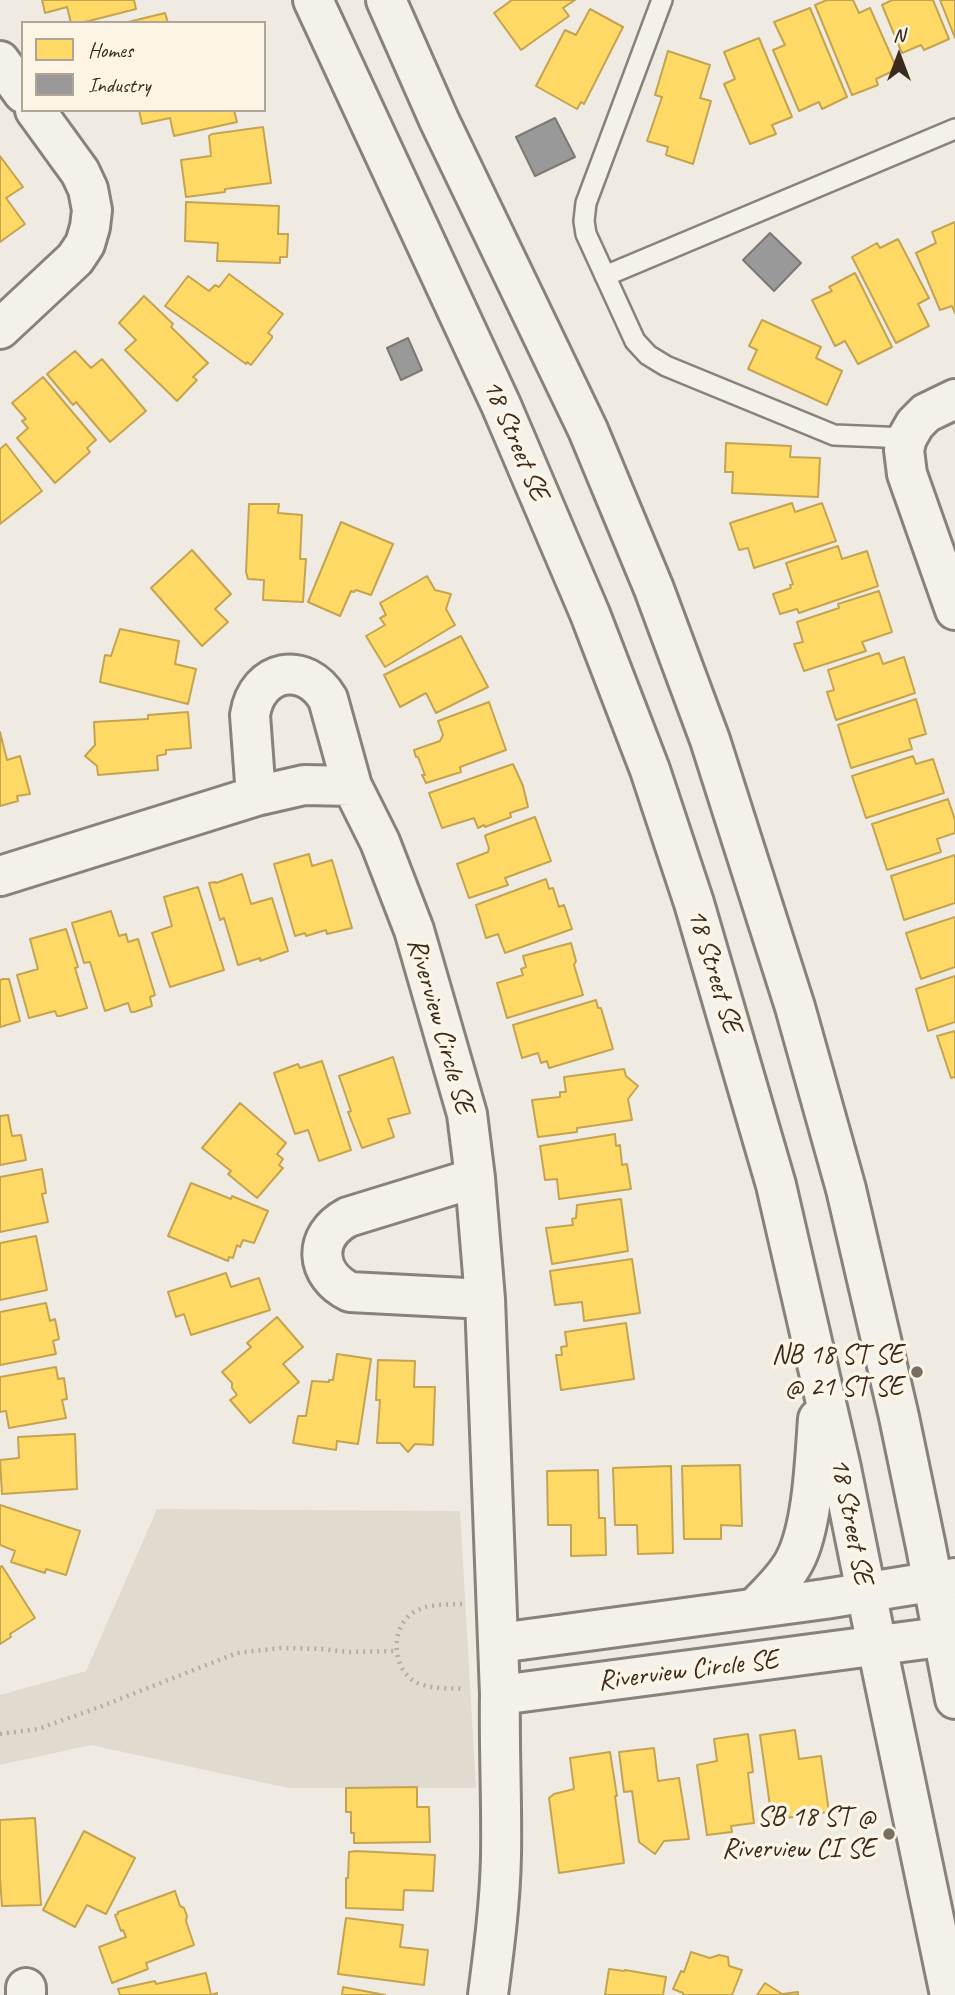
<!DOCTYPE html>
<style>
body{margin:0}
#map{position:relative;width:955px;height:1995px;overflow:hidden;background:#efebe2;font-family:Caveat,sans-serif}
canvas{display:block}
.legend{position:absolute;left:21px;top:21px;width:245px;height:91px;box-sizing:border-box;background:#fcf5e5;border:2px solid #afa495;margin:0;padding:9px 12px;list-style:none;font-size:21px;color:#3b2a1e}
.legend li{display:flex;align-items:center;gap:14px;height:35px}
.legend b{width:35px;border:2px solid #afa495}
.north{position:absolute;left:864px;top:21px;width:70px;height:70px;-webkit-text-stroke:5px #fcf5e5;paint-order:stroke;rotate:0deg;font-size:19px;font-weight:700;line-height:28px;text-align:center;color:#3b2a1e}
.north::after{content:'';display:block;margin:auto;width:24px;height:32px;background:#3b2a1e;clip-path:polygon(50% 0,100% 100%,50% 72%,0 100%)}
</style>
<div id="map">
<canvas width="955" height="1995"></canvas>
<ul class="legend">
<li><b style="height:19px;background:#ffd966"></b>Homes</li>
<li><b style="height:19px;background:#999"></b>Industry</li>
</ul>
<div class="north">N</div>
</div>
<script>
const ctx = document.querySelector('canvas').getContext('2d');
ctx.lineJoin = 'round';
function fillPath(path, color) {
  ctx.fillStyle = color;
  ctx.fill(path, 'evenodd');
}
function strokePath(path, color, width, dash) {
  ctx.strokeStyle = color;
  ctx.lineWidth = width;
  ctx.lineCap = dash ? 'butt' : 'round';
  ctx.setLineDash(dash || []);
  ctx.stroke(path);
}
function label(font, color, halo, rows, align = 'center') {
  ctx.font = font + ' Caveat,sans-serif';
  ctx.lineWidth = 7;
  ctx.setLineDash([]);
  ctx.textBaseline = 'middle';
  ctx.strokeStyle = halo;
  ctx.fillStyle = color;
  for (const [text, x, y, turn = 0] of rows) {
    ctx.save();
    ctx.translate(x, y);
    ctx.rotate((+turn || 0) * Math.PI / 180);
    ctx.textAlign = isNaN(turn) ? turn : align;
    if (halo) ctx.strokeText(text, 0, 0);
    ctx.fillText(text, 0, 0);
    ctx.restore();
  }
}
fillPath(new Path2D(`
 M157 1509 460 1511 476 1788H288L91 1745 0 1765V1695L86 1671Z`), '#e1dace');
const homes = new Path2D(`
 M42 0H134L136 9 81 23H71L67 7 45 13Z
 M512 0H575L563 8 569 16 521 50 494 13Z
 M827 0H853L859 13 870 8 897 69 876 79 878 85 852 95 815 5Z
 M892 0H933L949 39 924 50 921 45 902 53 882 5Z
 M940 0H955V38Z
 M810 8 847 97 822 109 819 102 799 111 773 50 785 45 774 22Z
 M590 9 623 27 584 104 581 102 577 109 536 86 565 30 576 35Z
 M165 13 168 23H124Z
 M759 38 792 117 772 125 776 134 750 144 724 84 735 79 724 52Z
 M668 51 710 65 700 98 711 101 693 164 666 155 668 147 647 141 662 97 655 95Z
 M139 110H234L237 122 174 136 170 118 142 124Z
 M263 127 271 183 225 189V192L186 197 181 160 211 156 209 136 212 134Z
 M0 156 23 187 6 198 25 224 0 242Z
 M186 202 279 206 278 234H288L287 257H280V263L217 261 218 243 185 241Z
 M955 222V313L952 306 940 310 916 253 936 243 932 232Z
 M898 239 929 298 918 304 929 326 896 343 852 257 877 243 880 248Z
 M855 273 892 347 858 364 845 341 835 346 812 300 832 291 829 287Z
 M229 274 283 314 268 333 272 336V338L251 365 247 362 246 364 165 306 188 276 209 291 215 285 219 287Z
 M144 296 173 324 171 327 208 363 193 377 197 380 177 401 125 350 136 340 119 323Z
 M762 320 821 347 816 358 842 371 827 405 748 369 757 350 749 346Z
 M75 351 91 368 102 359 146 411 110 442 76 402 73 405 47 374Z
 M43 377 96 440 87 448 90 452 55 483 17 438 28 428 22 421 26 419 12 403Z
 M726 443 791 446 790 457 820 458 818 497 732 493 733 472H725Z
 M6 444 42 491 0 524V449Z
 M792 503 795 512 822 503 836 541 754 568 748 548 739 550 730 523Z
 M249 504H279L278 513 302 515 300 559H306L303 602 263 600 264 580 248 579 246 572Z
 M341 522 393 544 371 595 356 590 354 592 351 591 340 616 308 602Z
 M838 546 842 559 867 551 878 586 799 613 797 609 780 614 773 594 791 588 790 585 793 584 786 563Z
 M192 550 231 594 215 609 228 622 202 646 151 588Z
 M427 576 435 590 451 594 446 609 455 625 385 667 366 636 385 625 380 618 386 615 380 603Z
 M879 591 892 632 862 642 866 651 804 671 794 644 803 642 797 622 839 608 838 604Z
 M120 629 179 641 175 664 196 669 188 704 100 682 105 655 111 656Z
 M461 636 488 687 436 713 426 693 400 707 384 675Z
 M879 653 883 664 904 657 915 693 836 720 827 692 834 690 828 670Z
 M916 699 926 734 909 739 912 749 851 768 838 725Z
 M489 702 506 750 460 767 461 772 426 783 422 775H425L418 757H416L414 750 440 741 443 735 438 721Z
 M188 712 191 748 166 750V754L157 756 158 770 98 775 97 766 85 756 95 745 94 722 148 719V715Z
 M0 732 7 760 20 756 30 794 17 796 18 801 0 806Z
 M913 756 916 764 933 759 944 793 866 818 852 776Z
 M513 764 523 786 528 807 510 813 511 817 485 827 484 825 478 828 474 818 442 828 429 793Z
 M948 799 955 820V833L937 839 941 852 887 870 872 824Z
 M535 817 551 861 505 878 508 885 469 898 457 864 488 852 489 848 485 836 486 835Z
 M309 854 312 866 332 860 352 928 327 934 326 930 306 936 305 933 295 936 274 864Z
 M955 855V903L904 920 891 876Z
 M242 874 251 904 272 898 288 951 260 961V958L238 965 224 918 220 920 209 883 215 882 216 883Z
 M546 879 549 889 553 888 559 907 564 905 572 929 505 953 498 934 486 938 476 905Z
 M198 887 224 970 170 987 152 933 172 926 164 897Z
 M111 911 119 936 126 934 128 942 138 939 155 995 150 997 152 1006 134 1012H131L128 1003 105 1011 90 962 84 963 72 923Z
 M955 917V967L921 979 906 933Z
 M66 929 78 967 75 968 87 1008 60 1016H57L55 1011 29 1018 17 975 38 969 30 939Z
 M571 943 576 961 574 965 583 995 507 1018 497 983 523 975 521 969 526 967 523 956Z
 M955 976V1022L928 1031 916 989Z
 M3 979H9L20 1021 0 1027V980Z
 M596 1000 598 1008H601L613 1049 549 1068 547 1061 541 1063 538 1053 522 1058 513 1025Z
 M955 1031V1077L951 1078 937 1036Z
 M393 1057 410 1113 388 1119 394 1137 362 1148 348 1112 351 1111 339 1076Z
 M322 1061 351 1150 319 1161 308 1130 295 1134 274 1073 298 1064 300 1068Z
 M624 1069 626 1076 638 1086 628 1099 632 1120 577 1128V1132L538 1137 532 1100 560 1097V1092H566L564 1077Z
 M240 1103 286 1143 277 1154 283 1159 279 1165 283 1168 257 1198 228 1174 231 1171 202 1148Z
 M8 1115 12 1136 21 1135 26 1160 0 1165V1116Z
 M615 1134 616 1146 620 1145 622 1165 627 1164 631 1189 559 1199 557 1179 545 1180 540 1146Z
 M42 1169 46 1193 42 1194 48 1222 0 1232V1177Z
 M191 1183 231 1199 232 1196 268 1211 254 1243 243 1240 240 1247 237 1245 233 1258 229 1257 228 1261 168 1236Z
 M621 1199 628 1251 552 1264 546 1228 573 1225 572 1219 576 1218 577 1205Z
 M36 1236 47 1290 0 1300V1243Z
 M632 1259 640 1313 584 1321 582 1302 555 1305 550 1271Z
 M226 1273 231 1287 259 1278 270 1310 191 1335 184 1314 176 1317 168 1292Z
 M46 1303 50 1321 55 1319 59 1339 53 1341 56 1354 0 1365V1312Z
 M277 1317 303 1347 283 1364 299 1382 250 1423 230 1400 237 1395 232 1388V1383L222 1372 251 1347 247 1343Z
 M626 1323 634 1379 561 1390 556 1355H562L561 1347 567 1346 565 1332Z
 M337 1354 371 1359 358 1444 337 1441 336 1450 293 1443 298 1416H306L312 1381 329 1382V1380H333Z
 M378 1360 415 1361 414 1387H435L433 1445 415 1444 408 1452 400 1443H377L380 1400H376Z
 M56 1367 58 1379 64 1378 67 1399 62 1400 66 1418 9 1428 6 1411 0 1412V1377Z
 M75 1434 77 1489 2 1494 0 1460 19 1458 18 1437Z
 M740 1465 742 1526 721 1525V1539H684L682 1466Z
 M671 1466 673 1553 638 1554 637 1525H615L613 1468Z
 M598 1470 599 1518H605L606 1555 571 1556V1525H548L547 1471Z
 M0 1505 80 1531 66 1575 46 1569 45 1573 11 1562 15 1551 0 1545Z
 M2 1566 35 1618 10 1634 11 1637 0 1644V1567Z
 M795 1730 799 1759 821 1756 829 1812 772 1820 760 1735Z
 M748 1734 753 1772 748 1773 754 1823 731 1826 732 1832 707 1835 697 1765 717 1761 714 1739Z
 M654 1748 658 1781 679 1778 689 1839 664 1841 655 1854 639 1842 632 1791 624 1792 619 1752Z
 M610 1752 617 1796H615L624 1863 559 1873 549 1798 554 1794 574 1789 570 1758Z
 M417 1787V1807H429L430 1842 354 1843V1833H351V1812H346V1788Z
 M35 1818 41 1905 2 1906 0 1878V1820Z
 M84 1831 135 1858 106 1914 87 1905 75 1927 43 1910Z
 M356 1851 435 1855 433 1891 404 1890 403 1910 346 1908V1878H348L349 1852Z
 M175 1891 180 1906 184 1908 187 1916 186 1921 194 1945 146 1963 148 1969 112 1983 99 1947 126 1937 123 1930 121 1931 115 1915 118 1914V1912Z
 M346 1918 403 1925 400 1947 428 1950 424 1985 338 1974Z
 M691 1952 710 1958 719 1955 728 1957 729 1966 742 1970 732 1995H683V1993L673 1989 681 1971 684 1972Z
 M609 1969 624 1971 625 1970 666 1977 663 1995H605Z
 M206 1973 211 1995 217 1993V1995H120L118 1989 155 1981 156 1984Z
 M765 1983 782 1994 798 1992V1995H757Z
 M343 1987 385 1995H342Z`);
fillPath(homes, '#ffd966');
strokePath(homes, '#c4a450', 2);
const industry = new Path2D(`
 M555 118 575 157 535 176 516 137Z
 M770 233 801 263 774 291 743 260Z
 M408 338 422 370 401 380 387 348Z`);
fillPath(industry, '#999');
strokePath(industry, '#7d7874', 2);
const lane = new Path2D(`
 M662 0 586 203 584 221 586 234 635 341 648 355 666 366 834 435 907 438
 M605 276 955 129`);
const street = new Path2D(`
 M0 61 23 93
 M0 329 75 259 85 244 90 227 92 210 88 189 80 172 35 110
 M955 399 926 413 915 424 907 438 904 450 907 474 955 610
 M256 796 250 715C257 669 305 660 328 699L352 786
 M0 876 256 796 304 785 352 786 380 842 414 930 467 1114 475 1178 485 1299 500 1695C499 1749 502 1802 501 1856 500 1903 494 1949 488 1995
 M475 1178 348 1217C312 1236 315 1275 350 1292L485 1299
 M499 1643 825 1599 955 1578
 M500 1695 955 1635
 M26 1988V1995`);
const secondary = new Path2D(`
 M313 0 501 405 590 614 650 770 694 903 776 1185 841 1468 877 1646 950 1995
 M386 0 439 120 588 430 654 589 710 740 795 1007 846 1189 899 1417 926 1547 955 1699
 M757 1606C770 1592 786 1578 795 1560 813 1525 815 1459 818 1419`);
strokePath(lane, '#87827b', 24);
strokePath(street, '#87827b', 44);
strokePath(secondary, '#87827b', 44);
strokePath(new Path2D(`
 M462 1604C446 1605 429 1603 414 1612 389 1627 391 1673 420 1684 434 1689 449 1688 463 1689
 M0 1734 38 1729 97 1708 237 1653 281 1648 322 1649 348 1652 396 1651`), '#b2aea7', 4.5, [2, 5]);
strokePath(lane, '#f4f1ea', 19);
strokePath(street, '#f4f1ea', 38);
strokePath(secondary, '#f4f1ea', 38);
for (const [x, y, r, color] of [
 [917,1372,7,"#7a6e63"],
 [889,1834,7,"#7a6e63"]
]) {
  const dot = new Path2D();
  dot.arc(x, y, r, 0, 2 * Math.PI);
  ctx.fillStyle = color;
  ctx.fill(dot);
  strokePath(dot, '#fcf5e5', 2.5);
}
label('28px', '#3b2a1e', '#fcf5e5', [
 ["18 Street SE",515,440,67],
 ["18 Street SE",714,971,73],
 ["Riverview Circle SE",440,1026,74],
 ["18 Street SE",851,1521,79],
 ["Riverview Circle SE",688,1671,-7]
]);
label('28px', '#3b2a1e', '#fcf5e5', [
 ["NB 18 ST SE",903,1356],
 ["@ 21 ST SE",903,1388],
 ["SB 18 ST @",875,1818],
 ["Riverview CI SE",875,1850]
], 'right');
</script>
